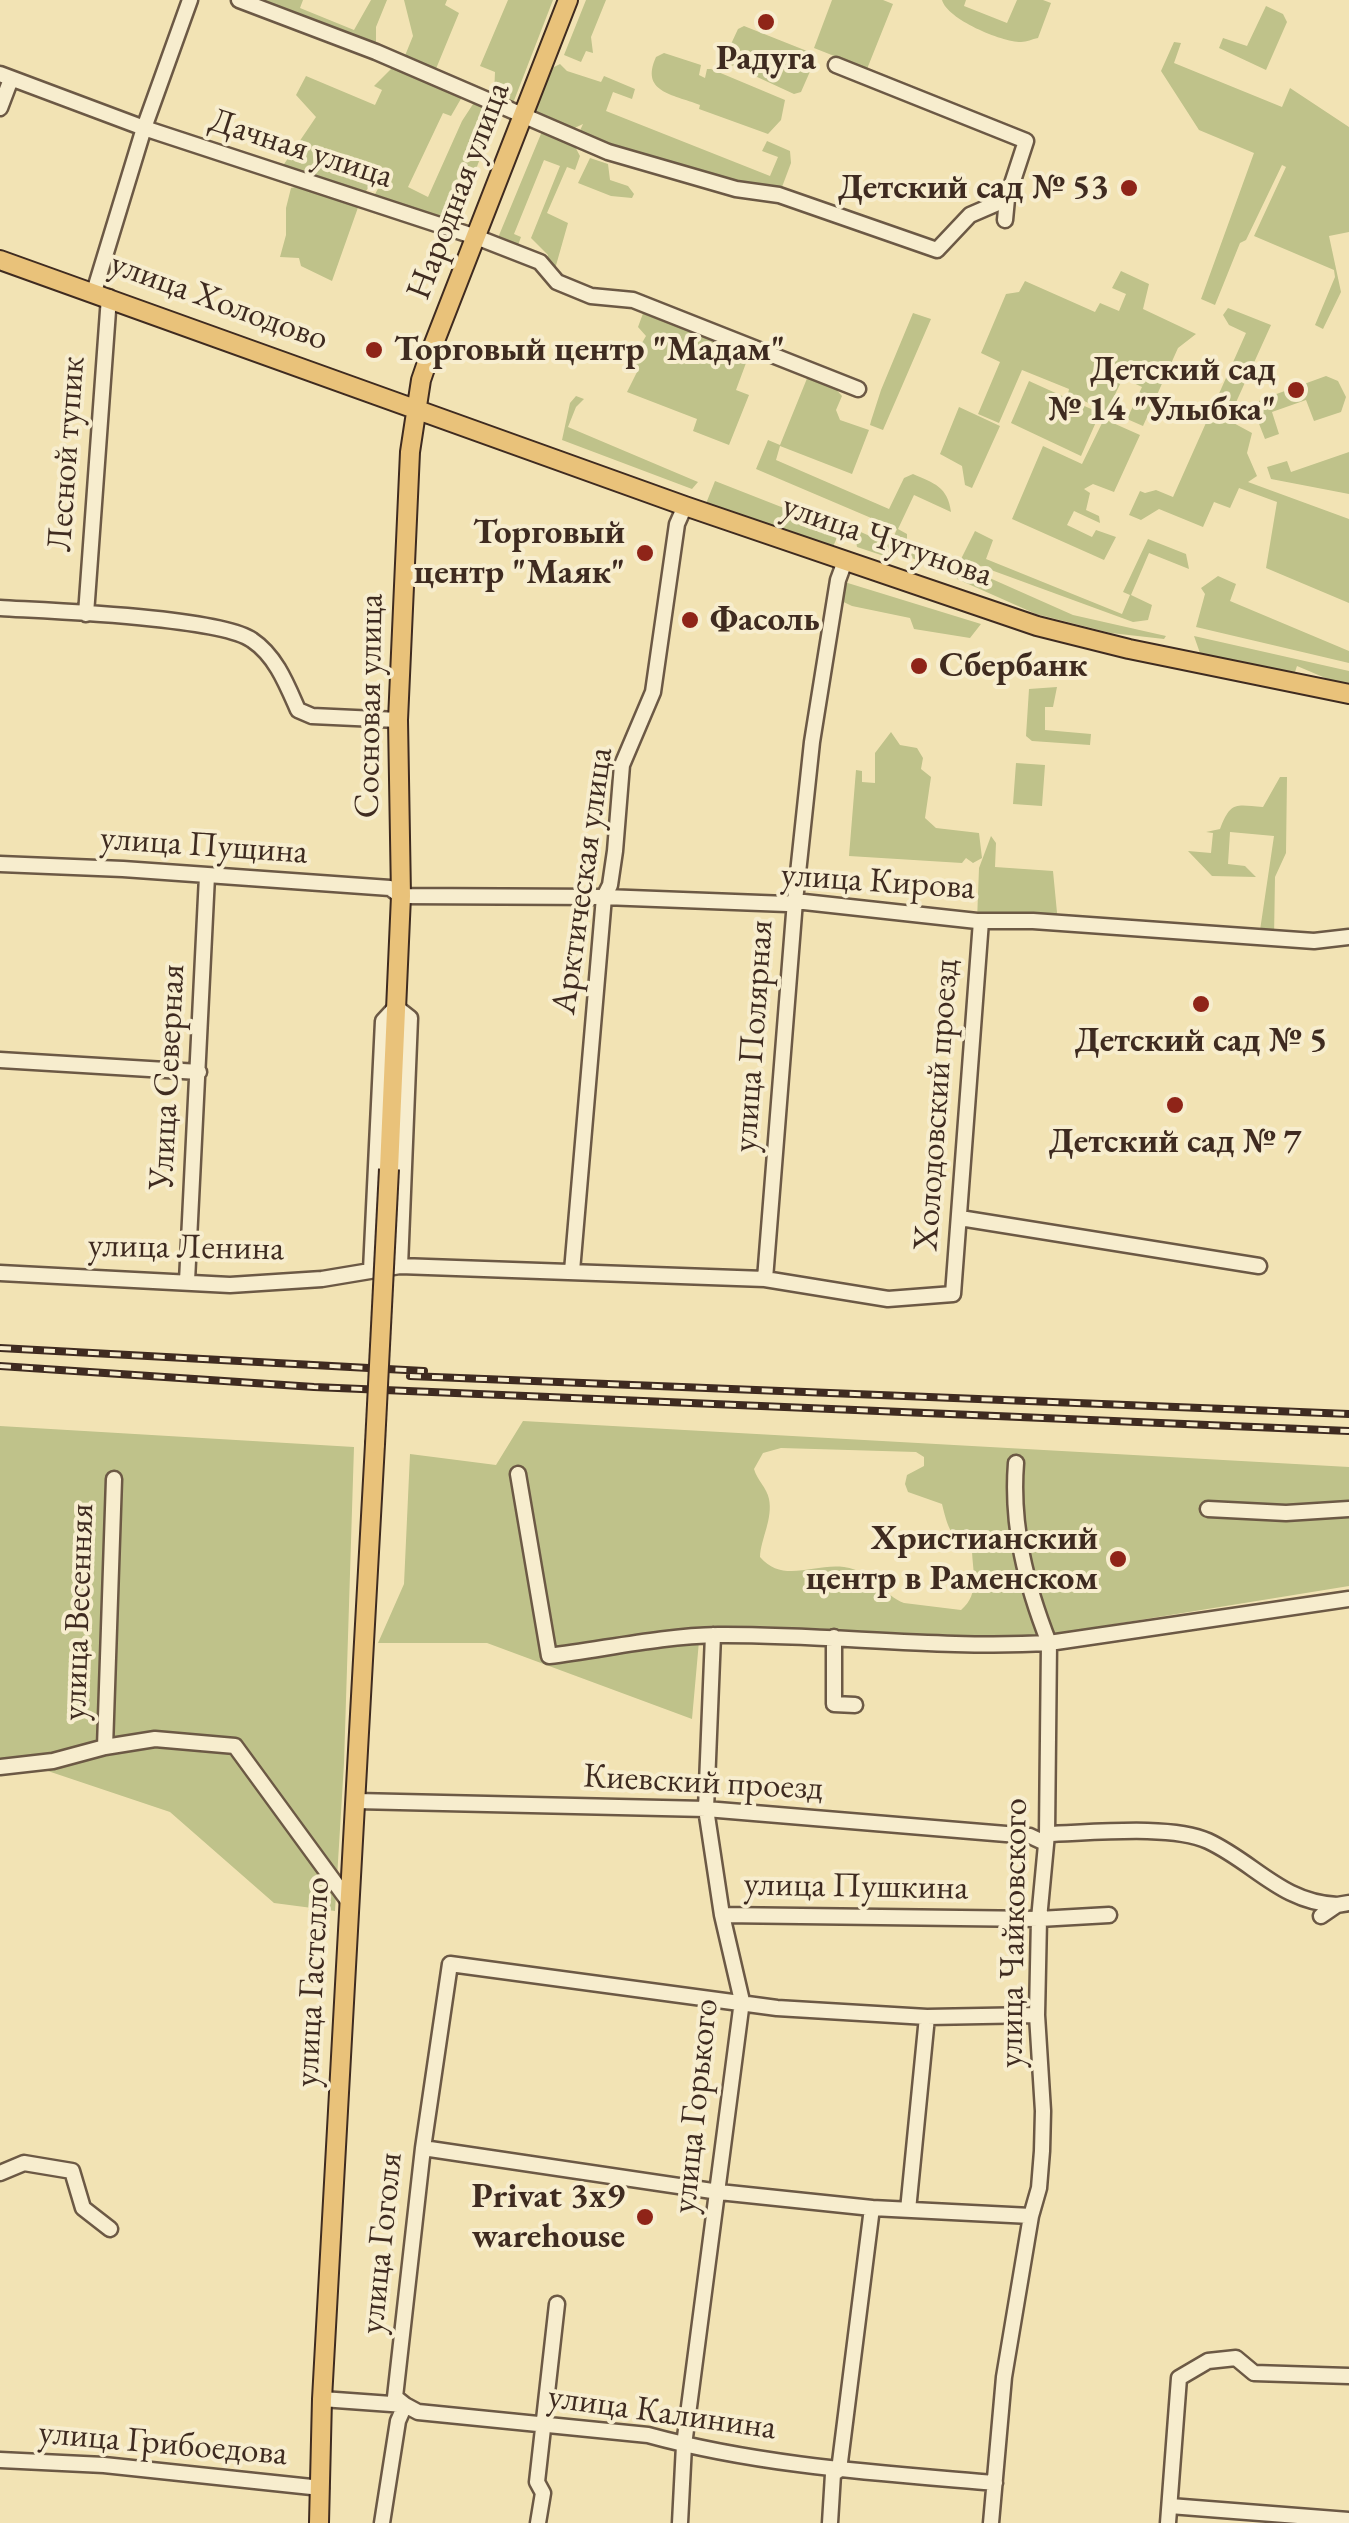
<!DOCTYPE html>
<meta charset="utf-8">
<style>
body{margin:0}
canvas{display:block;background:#f2e3b4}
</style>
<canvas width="1349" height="2523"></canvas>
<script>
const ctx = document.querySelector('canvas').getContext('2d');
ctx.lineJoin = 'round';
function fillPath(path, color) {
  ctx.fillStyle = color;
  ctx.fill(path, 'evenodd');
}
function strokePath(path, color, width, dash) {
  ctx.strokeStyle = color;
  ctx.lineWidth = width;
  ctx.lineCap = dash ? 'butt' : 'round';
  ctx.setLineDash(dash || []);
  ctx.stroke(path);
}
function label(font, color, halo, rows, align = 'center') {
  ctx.font = font + ' "EB Garamond",serif';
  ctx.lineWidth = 8;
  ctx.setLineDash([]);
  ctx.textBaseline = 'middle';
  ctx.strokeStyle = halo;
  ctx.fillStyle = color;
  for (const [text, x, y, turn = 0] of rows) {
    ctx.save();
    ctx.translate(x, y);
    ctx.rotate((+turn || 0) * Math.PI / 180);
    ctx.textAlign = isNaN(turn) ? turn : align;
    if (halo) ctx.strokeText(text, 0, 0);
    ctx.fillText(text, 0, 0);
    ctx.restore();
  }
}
fillPath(new Path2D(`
 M239 0H303L300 8 354 30 371 0H387L376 27V52Z
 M404 0H447L445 5 459 13 433 76 402 63 413 36Z
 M508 0H553L510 111 501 108 502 99 494 95 495 72 480 66Z
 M586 0H606L591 37 593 53 586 51 581 62 564 55Z
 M832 0H883L893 4 867 69 814 48Z
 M942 0H966L964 6 1007 23 1017 0H1043L1051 3 1038 38C1032 39 1027 42 1021 42 1001 42 947 19 942 0Z
 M1266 6 1283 14 1287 22 1266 70 1219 48 1223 38 1247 46Z
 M744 26 812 53 815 60 801 92 794 94 729 64 725 57 738 29Z
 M1174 42 1181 43 1174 63 1282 107 1290 88 1349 127V232L1329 236 1341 292 1323 329 1315 325 1335 277 1334 270 1254 236 1286 167 1282 165 1246 240 1240 243 1215 305 1201 299 1254 153 1199 130 1161 71Z
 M664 53 701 65 699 75 705 78 707 69H711L785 100 781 120 768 134 699 109 700 105C672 94 640 92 656 57Z
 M560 64 567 71 601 82 604 76 635 89 632 99 613 92 606 111 770 176 778 157 762 151 767 141 790 151 791 163 779 195 577 137 583 124 566 132 529 118 552 68Z
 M394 66 462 97 451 116 443 113 408 187 428 197 462 121 475 101 498 111 453 230 370 203 384 178 375 177 361 199 332 281 301 266 299 258 280 257 286 235V208L291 188 309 184 278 173 316 117 296 95 306 76 375 105 382 90 374 86Z
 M543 129 572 141 580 156 575 170 567 167 547 213 568 223 555 269 547 261 548 255 531 238 560 166 544 160 514 234 521 237 515 253 495 245Z
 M590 158 608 164 610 180 628 186 634 194 632 198 611 196 578 183Z
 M1121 271 1149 284 1143 309 1196 334 1178 348 1143 426 1127 419 1142 387 1123 378 1107 411 1068 394 1069 389 1022 370 999 423 978 414 1000 362 981 353 1006 294 1019 292 1025 281 1095 312 1100 303 1119 311 1126 294 1112 288Z
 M645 308 726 337 717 358 724 357 746 363 736 390 749 395 729 445 693 431 697 419 627 392 638 370 629 365 646 336 638 327Z
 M1228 308 1271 325 1228 420 1252 433 1247 453 1257 476 1248 482 1349 519V603L1266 568 1277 502 1239 488 1230 508 1214 502 1203 527 1159 509 1141 520 1129 515 1140 491 1145 493 1156 490 1173 497 1246 333 1229 325 1223 315Z
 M913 313 931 319 883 430 870 425 871 421 881 390Z
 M808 376 834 387 842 396 836 410 840 420 869 430 852 474 780 446 776 460 889 509 904 478 913 474C934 483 948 487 951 512L914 495 898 529 907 534V545L925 551 927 564 899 553 890 558 857 547 854 529 890 545 897 529 756 469 768 440 780 445Z
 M1326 376 1338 381 1346 397 1341 412 1314 421 1306 400 1272 412 1279 434 1265 439 1254 411 1260 400Z
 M1029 381 1100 413 1081 456 1011 423Z
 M576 396 584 399 576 407 568 427 698 482 692 489 562 440 570 403Z
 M959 407 1000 426 972 488 965 485 962 466 940 454Z
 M1104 419 1140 435 1114 492 1093 484 1084 489 1090 493 1086 510 1099 516 1100 523 1074 511 1067 525 1092 537 1096 530 1116 537 1104 560 1012 519 1043 446 1082 464Z
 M1349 452V494L1271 479 1267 467 1287 461 1291 472Z
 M715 481 840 530 833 547 705 506Z
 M975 531 993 540 986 559 1122 614 1130 595 1123 592 1148 539 1186 554 1189 569 1149 553 1131 595 1152 605 1148 620 1133 622 961 559Z
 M958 564 1073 615 1166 636 1164 639 1111 633 1036 614 957 579Z
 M1218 576 1236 584 1230 601 1349 651V663L1196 627 1205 594 1201 588Z
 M838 580 981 624 970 638 914 629 910 618 852 606 835 598Z
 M1194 636 1349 671V688L1297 666 1295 672 1267 670 1201 656Z
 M1057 687 1053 707H1045V730L1091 734 1090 745 1032 741 1026 736 1029 689Z
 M891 732 900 745 917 748 923 758 921 769 931 777 925 818 936 828 979 833 982 858 973 863 966 858 962 863 849 856 856 770 862 771V782L875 783V753Z
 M1016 763 1045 765 1042 806 1013 804Z
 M1280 777H1287L1286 853 1275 877 1274 938 1259 937 1274 836 1230 832 1228 864 1245 866 1256 877 1212 876 1188 851 1211 853 1213 833 1206 832 1220 829C1231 801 1235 805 1263 807Z
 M991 836 996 843 995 867 1053 871 1058 923 977 921 979 868Z
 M523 1421 1349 1467V1586L1078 1630 1053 1637 700 1630 692 1719 487 1643H378L404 1584 410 1454 496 1465ZM781 1448 916 1452 924 1457V1466L907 1475 905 1484 908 1492 942 1504C947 1524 951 1542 972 1549 972 1571 981 1593 961 1610L904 1603C884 1596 874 1571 844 1567 814 1563 783 1584 760 1557 761 1538 773 1519 769 1499 767 1488 757 1480 754 1469L763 1453Z
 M0 1426 354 1447 344 1763 335 1911 274 1903 170 1812 21 1762 0 1761Z`), '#bfc28a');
const minor = new Path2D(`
 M239 0 376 52 608 152 736 189 779 195 937 250 970 215 1007 199 1005 220
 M836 65 1026 141 1007 199
 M0 74 144 128 476 237 540 262 557 282 591 296 633 300 858 389
 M0 108 11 79
 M94 292 144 128 190 0
 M0 608C48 611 220 617 252 640 276 656 287 685 298 710L312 716 398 720
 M86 614 109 297
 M0 864 123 869 390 888 401 896 604 897 787 904 795 901 977 921H1033L1314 941 1349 937
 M0 1060 199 1072
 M960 1218 1259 1266
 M371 1270 383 1021 396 1007 410 1018 400 1266
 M572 1271 604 897 610 885 615 851 622 765 653 692 677 524 685 506
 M0 1273 230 1285 322 1279 400 1266 765 1279 888 1299 953 1294 981 921
 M765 1279 795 901 812 742 838 580 845 561
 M187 1281 207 876
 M518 1474 549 1656C605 1649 662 1636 718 1635 828 1634 939 1649 1049 1643 1026 1584 1011 1527 1016 1463
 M1208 1509 1286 1513 1349 1509
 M834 1637V1704L855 1705
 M105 1747 114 1479
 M0 1767 53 1761 105 1747 155 1739 235 1746 349 1902
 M356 1801 706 1809 1030 1836 1045 1843
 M1047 1834C1089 1833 1171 1824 1208 1841 1255 1863 1281 1902 1337 1905
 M722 1915 1039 1919 1109 1915
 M1321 1916 1337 1905 1349 1903
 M423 2148 719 2192 872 2208 1031 2216
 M0 2173 24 2163 72 2171 83 2208 110 2229
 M908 2210 927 2017
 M322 2399 405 2405 418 2412 648 2435C761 2466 879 2473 995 2483
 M0 2460 104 2465 321 2488
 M1170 2506 1349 2520
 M382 2523 398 2421 405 2405 395 2397 423 2148 450 1964 777 2008 927 2017 1037 2015
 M538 2523 543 2493 537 2482 557 2304
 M680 2523 684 2445 742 2001 722 1915 706 1809 713 1635
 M830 2523 833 2474 839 2470 872 2208
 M991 2523 1004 2377 1031 2216 1039 2188 1042 2151 1043 2111 1037 2015 1039 1919 1047 1834 1049 1643 1349 1599
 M1168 2523 1179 2378 1208 2361 1236 2358 1254 2373 1349 2376`);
const major = new Path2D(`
 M0 260 685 506 1037 626 1129 649 1349 694
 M389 1169 401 896 398 720 410 452 421 380 431 351 568 0
 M319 2523 322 2399 375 1444`);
strokePath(minor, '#6c5945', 19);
strokePath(major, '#3f2b20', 22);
strokePath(minor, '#f7edce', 14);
strokePath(major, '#e9c27a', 18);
const rail = new Path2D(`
 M0 1348 424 1371
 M0 1366 314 1387 1349 1431
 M410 1376 1349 1414`);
strokePath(rail, '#3f2b20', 8);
strokePath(rail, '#f7edce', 4, [11]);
const majorBridge = new Path2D(`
 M375 1444 389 1169`);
strokePath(majorBridge, '#3f2b20', 22, []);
strokePath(majorBridge, '#e9c27a', 18);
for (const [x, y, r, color] of [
 [766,22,10,"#8f2418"],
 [1129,188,10,"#8f2418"],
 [374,350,10,"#8f2418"],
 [1296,390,10,"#8f2418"],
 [645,553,10,"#8f2418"],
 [690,620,10,"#8f2418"],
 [919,666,10,"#8f2418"],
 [1201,1004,10,"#8f2418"],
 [1175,1105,10,"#8f2418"],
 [1118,1559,10,"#8f2418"],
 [645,2217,10,"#8f2418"]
]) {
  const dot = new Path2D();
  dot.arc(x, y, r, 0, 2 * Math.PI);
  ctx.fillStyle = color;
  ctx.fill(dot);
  strokePath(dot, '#f7edce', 4);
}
label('bold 35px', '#3f2b20', '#f7edce', [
 ["Радуга",766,59,"center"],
 ["Детский сад № 53",1109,188],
 ["Торговый центр \"Мадам\"",394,350,"left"],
 ["Детский сад",1276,370],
 ["№ 14 \"Улыбка\"",1276,410],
 ["Торговый",625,533],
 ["центр \"Маяк\"",625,573],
 ["Фасоль",710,620,"left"],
 ["Сбербанк",939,666,"left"],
 ["Детский сад № 5",1201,1041,"center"],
 ["Детский сад № 7",1175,1142,"center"],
 ["Христианский",1098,1539],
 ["центр в Раменском",1098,1579],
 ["Privat 3x9",625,2197],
 ["warehouse",625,2237]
], 'right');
label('35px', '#3f2b20', '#f7edce', [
 ["Дачная улица",301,149,18],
 ["Народная улица",459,191,-69],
 ["улица Холодово",219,302,20],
 ["Лесной тупик",67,454,-86],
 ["улица Чугунова",887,541,19],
 ["Сосновая улица",370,706,-89],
 ["улица Пущина",204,846,4],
 ["Арктическая улица",583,881,-82],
 ["улица Кирова",878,882,4],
 ["улица Полярная",754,1036,-86],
 ["Улица Северная",168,1077,-87],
 ["Холодовский проезд",937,1105,-86],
 ["улица Ленина",186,1248,1],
 ["улица Весенняя",79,1612,-88],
 ["Киевский проезд",703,1783,3],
 ["улица Пушкина",856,1887,1],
 ["улица Чайковского",1014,1933,-89],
 ["улица Гастелло",313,1982,-87],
 ["улица Горького",696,2106,-84],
 ["улица Гоголя",382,2243,-84],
 ["улица Калинина",662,2413,8],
 ["улица Грибоедова",163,2444,5]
]);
</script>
